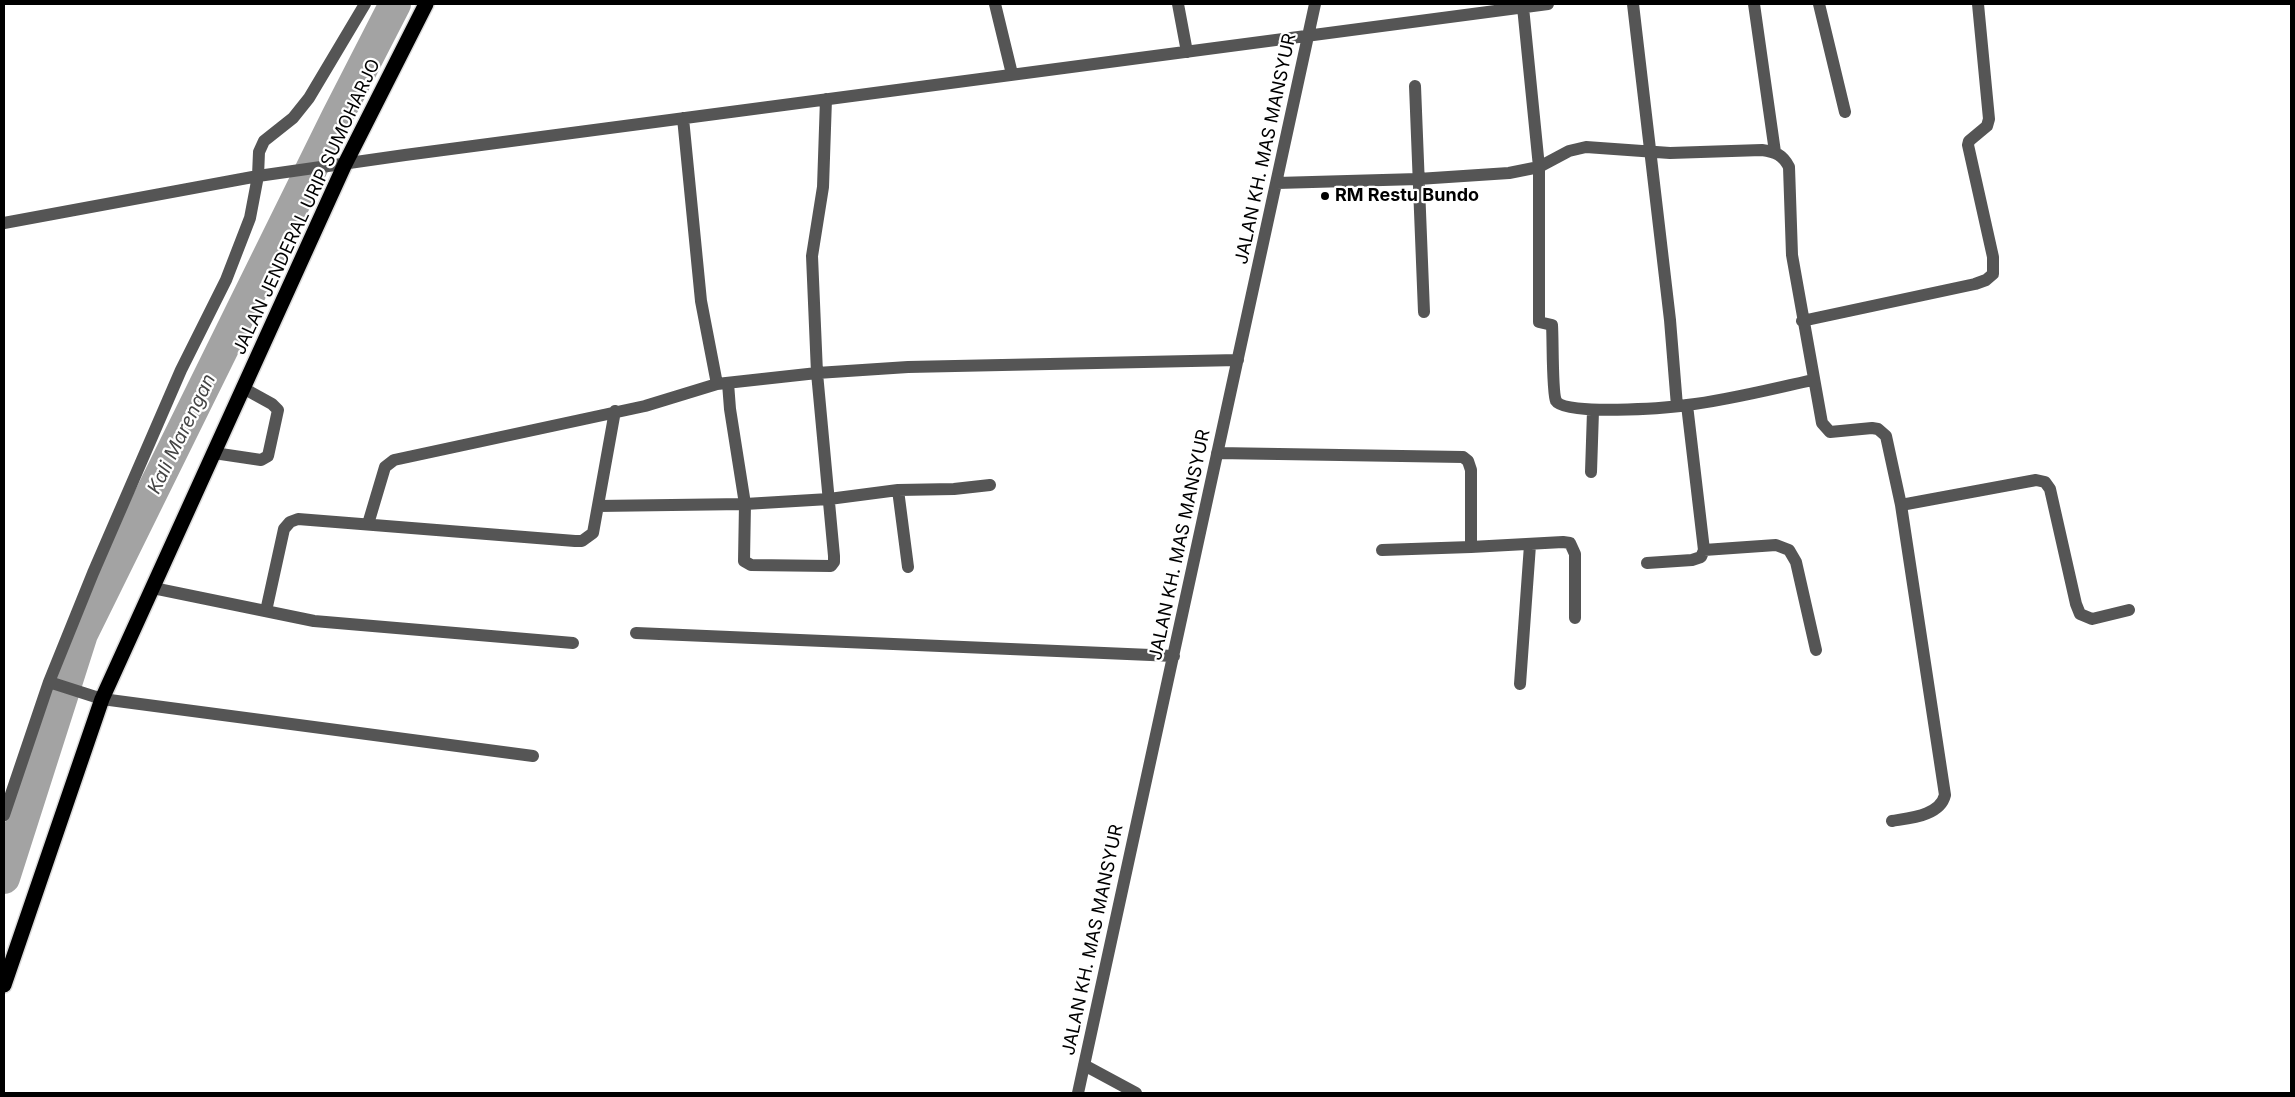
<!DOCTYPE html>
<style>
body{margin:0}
#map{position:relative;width:2295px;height:1097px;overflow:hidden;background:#fff;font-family:Inter,sans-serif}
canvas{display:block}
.frame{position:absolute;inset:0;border:5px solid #000;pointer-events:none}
</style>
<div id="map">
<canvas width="2295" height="1097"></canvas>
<div class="frame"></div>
</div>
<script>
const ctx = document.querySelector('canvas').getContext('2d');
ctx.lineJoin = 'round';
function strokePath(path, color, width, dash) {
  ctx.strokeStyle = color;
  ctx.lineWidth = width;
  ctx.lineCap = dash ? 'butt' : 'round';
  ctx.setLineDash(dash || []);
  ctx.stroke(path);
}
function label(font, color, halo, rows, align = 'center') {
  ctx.font = font + ' Inter,sans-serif';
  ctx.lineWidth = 4.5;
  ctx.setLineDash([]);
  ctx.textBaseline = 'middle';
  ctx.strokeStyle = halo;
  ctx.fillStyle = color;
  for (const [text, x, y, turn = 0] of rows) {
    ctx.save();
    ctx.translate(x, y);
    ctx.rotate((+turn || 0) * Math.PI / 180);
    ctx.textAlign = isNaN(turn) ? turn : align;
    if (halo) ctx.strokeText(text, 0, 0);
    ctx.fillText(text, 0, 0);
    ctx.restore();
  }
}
strokePath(new Path2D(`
 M4 878 82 634 337 117 395 4`), '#a3a3a3', 32);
const highway = new Path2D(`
 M4 985 102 699 345 164 426 4`);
strokePath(highway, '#dbdbdb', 18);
strokePath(new Path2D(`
 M995 4 1012 74
 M1178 4 1187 52
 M1633 4 1670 320 1677 406
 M1754 4 1775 152
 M1819 4 1845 112
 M1523 7 1539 167V322L1552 325C1553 338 1552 393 1556 401 1565 416 1667 408 1687 405 1729 400 1771 389 1813 380
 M1415 86 1424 312
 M683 118 701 301 717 384
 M1277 183 1418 179 1509 173 1539 167 1569 151 1586 147 1670 153 1762 150C1776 152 1783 155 1789 167L1792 255 1822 423 1830 432 1872 428 1878 429 1886 436 1901 505 1945 795C1940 816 1909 818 1892 821
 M4 223 258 176 405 155 1548 4
 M1802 321 1975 284 1986 280 1993 274V257L1968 145 1969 141 1987 126 1989 119 1978 4
 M728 383 730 409 745 504 744 561 751 565 831 566 834 562V556L817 373 812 256 823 187 826 99
 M214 453 261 460 268 456 278 410 272 404 243 388
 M1217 453 1463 457 1468 461 1471 470V547L1563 542 1570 543 1575 554V618
 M1591 472 1593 411
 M898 490 908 567
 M1901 505 2036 480 2045 482 2050 489 2076 604 2080 614 2092 619 2129 610
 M598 506 745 504 829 499 898 490 954 489 990 485
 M368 524 385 467 394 460 645 406 717 384 817 373 908 367 1238 360
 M1382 550 1471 547
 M1704 550 1776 545 1789 550 1796 562 1816 650
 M1647 563 1692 560 1701 557 1704 550 1687 405
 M153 588 314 621 573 643
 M266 611 284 529 290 522 298 519 575 541H582L593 533 615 411
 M636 633 1174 656
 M49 682 102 699 533 756
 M1520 684 1530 545
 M4 815 49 682 93 573 181 370 226 280 250 218 258 176 259 152 264 141 293 118 309 98 365 4
 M1084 1065 1136 1093
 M1078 1093 1315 4`), '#555', 12);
strokePath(highway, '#000', 15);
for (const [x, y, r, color] of [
 [1325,196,5,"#000"]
]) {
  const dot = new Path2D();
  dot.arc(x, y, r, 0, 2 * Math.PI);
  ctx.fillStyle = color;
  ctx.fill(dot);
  strokePath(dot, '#fff', 2);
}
label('18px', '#000', '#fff', [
 ["JALAN KH. MAS MANSYUR",1266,149,-78],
 ["JALAN JENDERAL URIP SUMOHARJO",307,207,-65],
 ["JALAN KH. MAS MANSYUR",1180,545,-78],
 ["JALAN KH. MAS MANSYUR",1093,940,-78]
]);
label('bold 18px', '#000', '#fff', [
 ["RM Restu Bundo",1335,196]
], 'left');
label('italic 19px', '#444', '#fff', [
 ["Kali Marengan",182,434,-64]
]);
</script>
